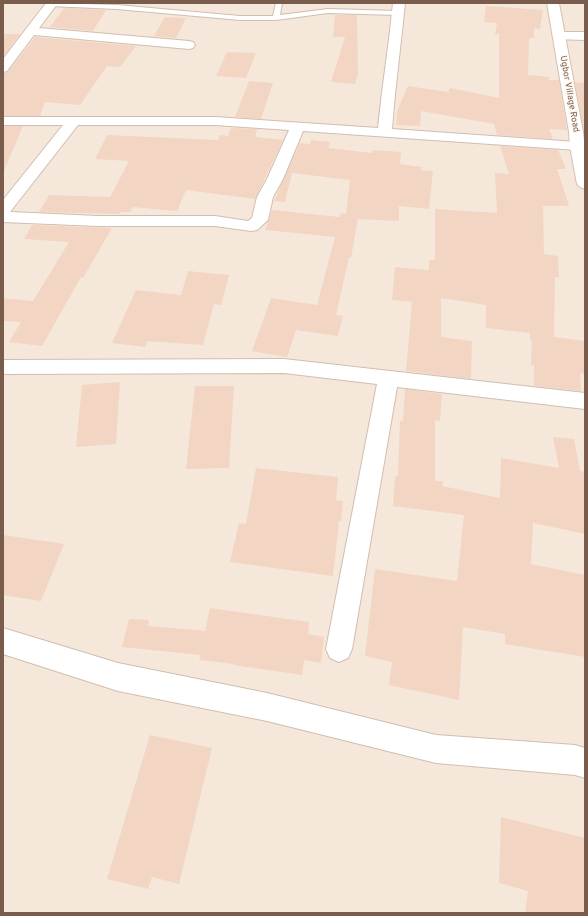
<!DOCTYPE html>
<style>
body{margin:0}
#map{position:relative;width:588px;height:916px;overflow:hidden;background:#fdf6ec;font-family:Overpass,sans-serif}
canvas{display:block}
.frame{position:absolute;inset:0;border:4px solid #7a5c4d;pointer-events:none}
</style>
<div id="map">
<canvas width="588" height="916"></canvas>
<div class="frame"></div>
</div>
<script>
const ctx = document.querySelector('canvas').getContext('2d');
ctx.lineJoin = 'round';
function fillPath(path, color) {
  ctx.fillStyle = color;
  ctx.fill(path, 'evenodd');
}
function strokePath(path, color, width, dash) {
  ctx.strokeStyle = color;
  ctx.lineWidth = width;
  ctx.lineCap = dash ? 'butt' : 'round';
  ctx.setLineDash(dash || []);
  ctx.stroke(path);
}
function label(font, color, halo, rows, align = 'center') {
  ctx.font = font + ' Overpass,sans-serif';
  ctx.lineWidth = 3;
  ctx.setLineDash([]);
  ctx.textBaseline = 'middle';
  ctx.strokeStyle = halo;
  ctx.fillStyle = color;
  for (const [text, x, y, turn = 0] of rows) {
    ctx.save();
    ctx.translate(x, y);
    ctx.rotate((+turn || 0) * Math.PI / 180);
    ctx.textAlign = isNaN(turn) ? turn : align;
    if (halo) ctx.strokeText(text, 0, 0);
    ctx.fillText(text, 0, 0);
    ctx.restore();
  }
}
fillPath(new Path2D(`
 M3 3H585V913H3Z`), '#f5e8da');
fillPath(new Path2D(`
 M486 6 543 10 540 29 534 28V38H529L528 75 549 77V80H559L567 130 549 129 553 139 497 135 494 124 421 111 420 126 396 125 397 111 408 86 448 92 450 88 499 98V34H495L497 23 484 22Z
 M64 8 106 10 93 31 50 27Z
 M335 15H357L358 74 355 84 331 82 345 37H333Z
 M165 17 186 18 176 38 154 36Z
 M3 34H20L3 57Z
 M35 37 136 46 120 67 107 66 80 105 45 102 40 116H3V73L8 72Z
 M227 52 256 53 246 78 216 76Z
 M249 81 273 83 261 119 235 117Z
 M575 82 585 83V132H584Z
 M3 126H23L3 173Z
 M231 128 257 129 255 137 283 140 255 199 186 190 177 211 133 207 130 212H121L119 214 39 212 49 195 110 197 129 161 95 159 107 135 218 140 220 135 228 136Z
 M311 140 330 142 328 148 372 153 373 150 401 152 400 164 422 167 421 170 433 171 429 209 399 206V221L358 219 351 258 349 257 336 315 343 316 338 336 296 330 287 357 252 351 271 298 317 305 335 237 265 230 272 210 340 217 341 213 346 214 350 180 292 173 285 202 274 201 300 143 310 144Z
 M500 146 558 150 566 169H557L569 206H543L544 254 558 256 559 277H555L554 337 585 341V374L580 373 581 391 534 386V366L531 365 532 341H530V333L486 328V305L441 298V337L472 341 471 379 406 371 412 302 392 300 395 267 429 270V260H435V209L497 213 495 173 509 174Z
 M32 225 112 228 83 278 81 277 42 346 9 342 21 322 3 321V298L33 301 69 242 24 239Z
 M188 271 229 275 221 305 214 304 203 345 147 341 145 347 112 343 136 290 181 295Z
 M120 382 116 444 76 447 82 385Z
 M195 386H234L229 468 186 469Z
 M405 389 442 394 440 421 435 420V481H443L442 486 500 498 501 458 559 468 553 437 574 439 580 471 585 472V534L533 523 531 564 585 575V657L505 644V634L463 627 459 700 389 685 392 662 365 656 375 569 457 581 464 515 393 506 395 476H398L400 421H403Z
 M256 468 338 477 336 500 343 501 341 521H339L333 576 230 562 239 523 246 524Z
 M3 535 64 544 41 601 3 595Z
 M210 608 309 622 308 634 324 637 321 663 304 660 302 675 234 665V664L199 660 201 655 122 647 129 619 149 620 148 626 205 631Z
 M150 735 212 748 179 884 152 877 148 889 107 879Z
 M501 817 585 838V913H525L528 891 499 883Z`), '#f3d5c3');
const lane = new Path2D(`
 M51 3 117 5 240 16H273L276 3H282L280 15 328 9 397 11 400 13 397 15 328 13 276 20H240L117 9 49 6 48 5Z`);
const street = new Path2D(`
 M46 3H58L39 28 189 41 193 42 195 45 193 48 189 49 34 35 7 71 3 72V59Z
 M393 3H405C401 45 395 87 392 129L577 142 582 143 584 146 582 149 577 150 303 131 283 179 273 197 268 220 257 230 251 231 215 226H98L3 222V200L63 125H3V117H215L378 128C382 86 389 45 393 3ZM78 125H215L289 130 267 179 257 197 252 218 248 221 215 216H98L10 212Z
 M559 32H585V40L555 39 553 36 555 33Z
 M284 359 585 393V409L397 387 352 649 348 658 339 662 330 658 326 649 377 384 284 373 3 374V360Z
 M3 628 118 663 267 693 436 735 575 745 585 748V778L575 775 436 763 267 721 118 691 3 654Z`);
const secondary = new Path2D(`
 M547 3H559L583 132 585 149V189L580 187 577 184 570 146 569 132Z`);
strokePath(lane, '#d1beb0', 2);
strokePath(street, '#d1beb0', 2);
strokePath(secondary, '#d6c0b0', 2);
fillPath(lane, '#fff');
fillPath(street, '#fff');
fillPath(secondary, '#fff');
label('9px', '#7a5c4d', '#fffaf3', [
 ["Ugbor Village Road",569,94,80]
]);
</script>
